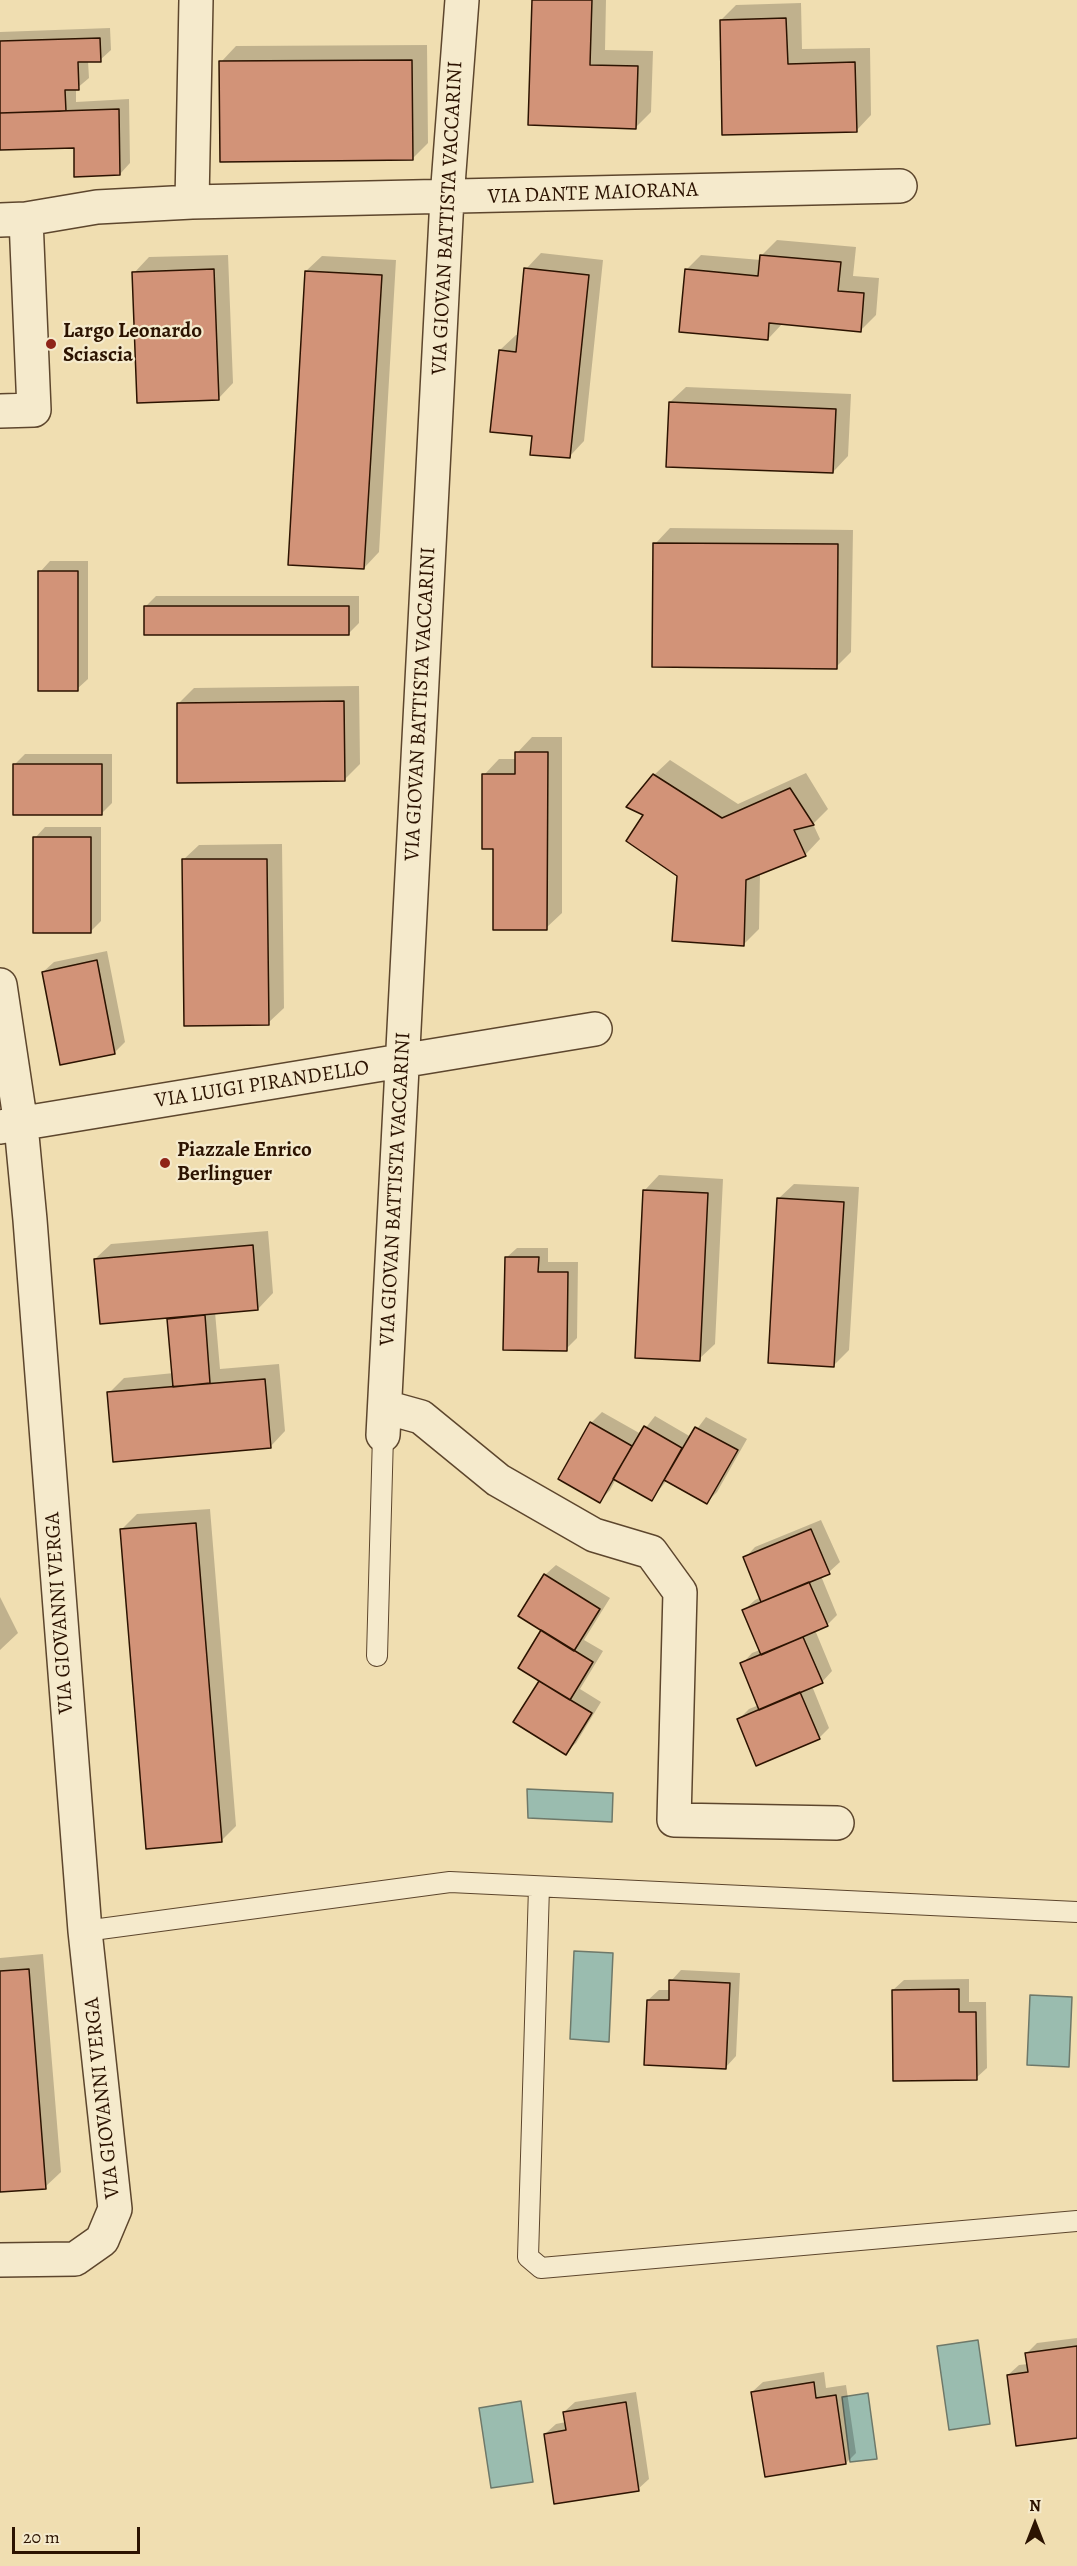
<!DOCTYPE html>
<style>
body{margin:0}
#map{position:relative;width:1077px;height:2566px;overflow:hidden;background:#f0deb1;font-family:Alegreya,serif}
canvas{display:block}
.north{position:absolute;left:1005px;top:2494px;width:60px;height:60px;-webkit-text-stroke:4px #f5eacc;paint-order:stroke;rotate:0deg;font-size:16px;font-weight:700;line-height:24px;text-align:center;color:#2c1301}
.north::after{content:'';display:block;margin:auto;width:21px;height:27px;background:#2c1301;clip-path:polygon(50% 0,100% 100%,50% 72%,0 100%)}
.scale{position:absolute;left:12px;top:2527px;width:128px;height:27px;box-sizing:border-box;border:3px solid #2c1301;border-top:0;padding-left:8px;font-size:18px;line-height:21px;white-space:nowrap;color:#2c1301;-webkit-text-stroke:4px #f5eacc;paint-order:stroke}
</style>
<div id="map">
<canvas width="1077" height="2566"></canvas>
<div class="north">N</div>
<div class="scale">20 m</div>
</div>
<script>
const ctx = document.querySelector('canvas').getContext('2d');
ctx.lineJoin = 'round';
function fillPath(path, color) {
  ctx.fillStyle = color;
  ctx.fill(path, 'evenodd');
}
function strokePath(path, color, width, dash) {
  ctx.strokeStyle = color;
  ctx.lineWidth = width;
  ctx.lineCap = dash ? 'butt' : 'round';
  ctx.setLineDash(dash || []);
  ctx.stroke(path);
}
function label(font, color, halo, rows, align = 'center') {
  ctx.font = font + ' Alegreya,serif';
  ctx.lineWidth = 4.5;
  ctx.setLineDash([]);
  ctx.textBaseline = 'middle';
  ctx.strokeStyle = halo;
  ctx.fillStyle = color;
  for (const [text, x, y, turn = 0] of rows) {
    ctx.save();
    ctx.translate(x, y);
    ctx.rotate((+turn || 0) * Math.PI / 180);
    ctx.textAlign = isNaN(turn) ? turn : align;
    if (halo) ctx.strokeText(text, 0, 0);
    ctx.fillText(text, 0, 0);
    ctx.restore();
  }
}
const water = new Path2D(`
 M527 1789 613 1793 612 1822 528 1818Z
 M574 1951 613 1953 609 2042 570 2039Z
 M1030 1995 1072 1997 1069 2067 1027 2065Z
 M978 2340 990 2424 949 2430 937 2346Z
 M868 2393 877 2459 850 2462 842 2397Z
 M521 2401 533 2482 491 2488 479 2408Z`);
fillPath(water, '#9abcaf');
strokePath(water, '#6e7869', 1.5);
fillPath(new Path2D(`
 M534 0H606L605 50 653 51 651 112 636 127Z
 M801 3 802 49 870 48 871 115 856 131 721 20 736 5Z
 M110 28 111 50 100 60 88 61 89 78 76 89V102L129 99 130 163 120 174 75 146 0 148V32Z
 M427 45 428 143 413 158 221 62 236 46Z
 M777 240 856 247 853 276 879 278 876 315 861 330 783 323 768 339 686 270 701 255 761 260V256Z
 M541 253 603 260 584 441 569 457 500 350 516 335H519L526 269Z
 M228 255 233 383 218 399 134 273 149 257Z
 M322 256 396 260 379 552 364 568 306 271Z
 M686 387 851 394 848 456 833 472 670 402Z
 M670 528 853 530 851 652 836 667 655 544Z
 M50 561H88V679L77 689 40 572Z
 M156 596H359V623L349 633 146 606Z
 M359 686 360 764 344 780 178 704 194 688Z
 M532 737H562V913L546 928 495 848 484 775 499 759H517V753Z
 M25 754H112V803L101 814 14 765Z
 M670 760 738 804 806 773 828 809 813 824 820 839 805 855 760 873 759 929 743 945 679 876 645 815 654 775Z
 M45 827H101V921L91 931 35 838Z
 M282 844 284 1008 268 1023 183 860 199 845Z
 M107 951 125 1042 114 1053 43 972 54 962Z
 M659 1175 723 1179 715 1344 699 1359 644 1191Z
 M794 1184 859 1187 849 1350 834 1365 778 1199Z
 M268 1231 273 1293 258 1309 215 1312 220 1369 279 1364 285 1431 270 1447 109 1393 124 1378 174 1373 169 1319 172 1316 95 1259 111 1244Z
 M517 1248H548V1262H578L577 1338 566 1349 506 1258Z
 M602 1412 641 1434 655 1416 691 1437 706 1417 747 1439 717 1492 707 1502 667 1480 652 1499 616 1479 610 1490 600 1501 560 1478 591 1423Z
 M210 1509 236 1826 221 1841 121 1530 137 1514Z
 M821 1520 840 1562 829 1572 821 1576 837 1615 827 1625 815 1630 832 1671 822 1682 812 1686 829 1728 819 1738 738 1720 749 1709 759 1705 742 1664 752 1653 760 1650 744 1610 755 1600 761 1597 745 1558 755 1547Z
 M556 1565 610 1598 584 1640 603 1651 580 1689 601 1702 576 1743 565 1753 515 1722 541 1681 545 1575Z
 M0 1597 18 1633 0 1650Z
 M43 1954 61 2172 45 2187 0 2191V1958Z
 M681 1970 740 1973 736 2056 726 2067 648 2000 659 1990H670L671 1981Z
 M969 1979V2002H986L987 2068 976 2078 893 1990 904 1980Z
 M1077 2338V2437L1008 2375 1019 2365 1028 2364 1027 2353 1037 2343Z
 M824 2372 826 2388 846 2385 856 2453 846 2463 752 2392 763 2382Z
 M636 2392 649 2479 638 2489 545 2434 556 2424 566 2422 564 2412 575 2402Z`), '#0003');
const building = new Path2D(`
 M532 0H592L590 65 638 66 636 129 528 125Z
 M786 18 788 64 855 62 857 132 722 135 720 20Z
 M100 38 101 62H78L79 90H65L66 111 0 113V41Z
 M412 60 413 160 220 162 219 61Z
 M119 109 120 175 74 177V148L0 150V113Z
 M760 255 841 262 838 291 864 293 861 332 769 323 768 340 679 332 685 269 758 276Z
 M524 268 589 275 570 458 530 455 532 436 490 432 499 350 516 352Z
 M214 269 219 400 137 403 132 272Z
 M305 271 382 275 364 569 288 565Z
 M669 402 836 409 833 473 666 467Z
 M653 543 838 544 837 669 652 667Z
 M38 571H78V691H38Z
 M144 606H349V635H144Z
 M344 701 345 781 177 783V703Z
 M515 752H548L547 930H493V849H482V774H515Z
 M13 764H102V815H13Z
 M653 774 722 818 790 788 814 825 794 830 806 856 746 880 744 946 672 941 677 876 626 841 643 815 626 807Z
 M33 837H91V933H33Z
 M182 859H267L269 1025 184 1026Z
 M97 960 115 1054 60 1065 42 972Z
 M643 1190 708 1193 700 1361 635 1358Z
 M777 1198 844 1202 834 1367 768 1363Z
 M253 1245 258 1310 100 1324 94 1259Z
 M505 1257H539L538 1272H568L567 1351 503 1350Z
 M205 1315 210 1383 173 1387 167 1319Z
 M265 1379 271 1448 113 1462 107 1392Z
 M590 1422 632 1446 600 1503 558 1479Z
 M644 1426 682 1448 652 1501 613 1479Z
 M695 1427 738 1450 707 1504 664 1480Z
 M196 1523 222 1842 146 1849 120 1529Z
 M811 1529 830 1574 761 1602 743 1557Z
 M544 1574 600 1609 574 1651 518 1616Z
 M809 1582 828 1626 761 1655 742 1610Z
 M541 1630 593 1662 570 1700 518 1668Z
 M803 1637 823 1683 759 1710 740 1663Z
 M539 1681 592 1713 566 1755 513 1722Z
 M800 1692 820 1739 756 1766 737 1719Z
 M29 1969 46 2189 0 2192V1971Z
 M669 1980 730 1983 726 2069 644 2065 647 2000H669Z
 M959 1989V2012H976L977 2080 893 2081 892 1990Z
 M1077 2346V2438L1016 2446 1007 2375 1028 2372 1025 2353Z
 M814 2382 816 2398 836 2395 846 2464 765 2477 751 2392Z
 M626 2402 639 2491 554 2504 544 2434 566 2430 563 2412Z`);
fillPath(building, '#d29378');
strokePath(building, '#2c1301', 1.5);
const service = new Path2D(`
 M377 1656 383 1435
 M539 1887 528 2257 541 2268 1077 2221
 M85 1931 450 1882 1077 1912`);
const minor = new Path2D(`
 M192 202 196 0
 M0 220 26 219 97 207 192 202 900 186
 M0 411 34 410 26 219
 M0 985 21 1125 30 1220 85 1931 115 2209 102 2240 75 2259 0 2260
 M0 1127 595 1029
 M385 1407 421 1417 498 1480 594 1535 651 1552 680 1592 674 1820 837 1823
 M383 1435 447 198 462 0`);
strokePath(service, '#5d462d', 22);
strokePath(minor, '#5d462d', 36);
strokePath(service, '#f5eacc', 20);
strokePath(minor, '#f5eacc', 33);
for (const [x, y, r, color] of [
 [51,344,6,"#8f2418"],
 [165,1163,6,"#8f2418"]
]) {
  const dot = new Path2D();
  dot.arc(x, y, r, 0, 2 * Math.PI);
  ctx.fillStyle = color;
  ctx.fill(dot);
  strokePath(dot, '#f5eacc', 2);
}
label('21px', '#2c1301', '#f5eacc', [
 ["VIA DANTE MAIORANA",593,194,-2],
 ["VIA GIOVAN BATTISTA VACCARINI",448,218,-87],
 ["VIA GIOVAN BATTISTA VACCARINI",421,704,-87],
 ["VIA LUIGI PIRANDELLO",262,1085,-9],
 ["VIA GIOVAN BATTISTA VACCARINI",396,1189,-87],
 ["VIA GIOVANNI VERGA",60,1613,-94],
 ["VIA GIOVANNI VERGA",103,2098,-96]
]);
label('bold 21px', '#2c1301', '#f5eacc', [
 ["Largo Leonardo",63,332],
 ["Sciascia",63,356],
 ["Piazzale Enrico",177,1151],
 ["Berlinguer",177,1175]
], 'left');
</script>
